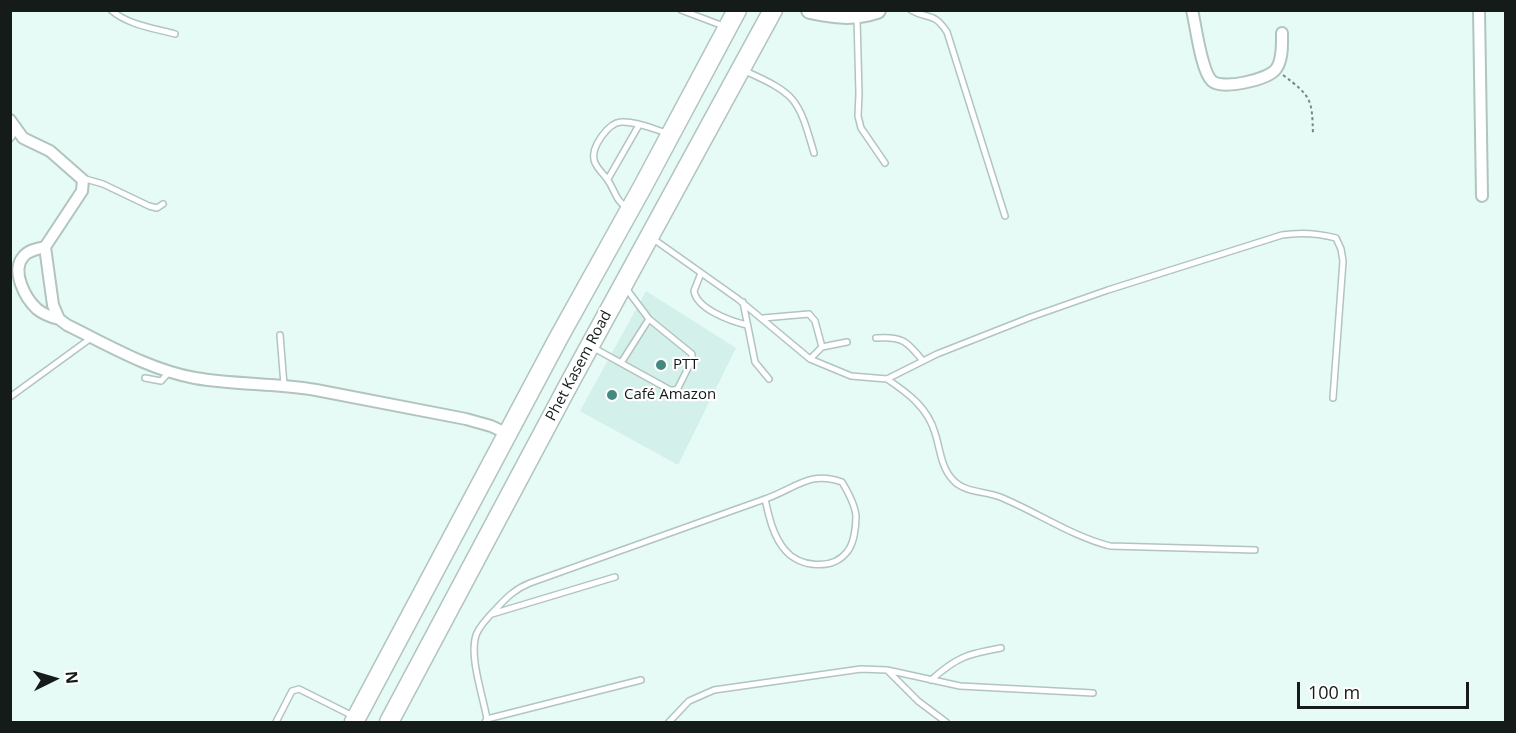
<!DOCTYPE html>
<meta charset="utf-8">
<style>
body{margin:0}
#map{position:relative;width:1516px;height:733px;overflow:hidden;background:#e6faf6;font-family:"Open Sans",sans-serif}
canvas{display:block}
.frame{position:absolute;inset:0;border:12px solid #141b19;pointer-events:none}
.north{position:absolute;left:24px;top:649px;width:60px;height:60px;-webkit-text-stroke:4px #fff;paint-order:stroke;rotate:85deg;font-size:16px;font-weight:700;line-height:24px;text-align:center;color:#141b19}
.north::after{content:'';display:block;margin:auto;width:21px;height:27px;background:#141b19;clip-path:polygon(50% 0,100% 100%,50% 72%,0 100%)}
.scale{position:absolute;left:1297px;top:682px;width:172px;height:27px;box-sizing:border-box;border:3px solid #141b19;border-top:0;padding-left:8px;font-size:18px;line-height:21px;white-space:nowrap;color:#141b19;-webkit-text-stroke:4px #fff;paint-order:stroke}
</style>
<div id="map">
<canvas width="1516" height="733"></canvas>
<div class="frame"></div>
<div class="north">N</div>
<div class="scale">100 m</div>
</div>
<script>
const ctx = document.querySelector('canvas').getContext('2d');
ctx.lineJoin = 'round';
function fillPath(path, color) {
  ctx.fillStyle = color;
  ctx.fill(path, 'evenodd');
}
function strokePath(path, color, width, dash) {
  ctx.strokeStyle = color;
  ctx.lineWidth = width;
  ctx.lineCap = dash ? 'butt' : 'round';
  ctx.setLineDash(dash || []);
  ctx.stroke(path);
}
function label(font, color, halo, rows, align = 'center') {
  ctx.font = font + ' "Open Sans",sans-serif';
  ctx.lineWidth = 4.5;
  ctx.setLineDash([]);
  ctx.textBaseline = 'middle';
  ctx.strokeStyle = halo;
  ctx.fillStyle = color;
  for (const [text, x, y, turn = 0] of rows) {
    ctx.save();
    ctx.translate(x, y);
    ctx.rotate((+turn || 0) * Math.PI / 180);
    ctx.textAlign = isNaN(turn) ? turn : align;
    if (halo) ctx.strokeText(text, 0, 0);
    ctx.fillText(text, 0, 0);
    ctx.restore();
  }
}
fillPath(new Path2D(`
 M646 291 736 348 678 465 580 411Z`), '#d3f0ea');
const lane = new Path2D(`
 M111 10C128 25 153 28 175 34
 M681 10 726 27
 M911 10C928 20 933 11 947 32L1005 216
 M857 18 859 94 858 116 861 128 885 163
 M743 70C796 94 798 97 814 153
 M10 139 17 130
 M82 178 103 184 149 206 157 208 163 204
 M608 179 639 125
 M628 209C614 199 616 191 607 179 603 173 596 168 594 160 591 147 608 123 621 122 636 121 653 129 667 133
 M652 238 738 299 810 359 851 376 887 379 937 354 1031 317 1108 290 1282 235C1301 232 1317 233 1336 238L1341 249 1343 261 1333 398
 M701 273 694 291C697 309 730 321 747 325
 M743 302 755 362 769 379
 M763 318 809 314 815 321 822 347
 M280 335 284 385
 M876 338C902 336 907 341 923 361
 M592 347 670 390H675L678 388 692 360V354L649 319 625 287
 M810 359 822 347 847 342
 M621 363 649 319
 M145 378 161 381 170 371
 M887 379C908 393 928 408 935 433 940 448 941 468 953 480 965 493 985 491 1000 497 1037 512 1071 536 1110 546L1255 550
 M10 397 91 338
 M492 614 615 577
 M888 671 918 701 946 722
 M931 680C957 657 967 654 1001 648
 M487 719C483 696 469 657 476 635 480 625 489 616 496 609 507 597 515 589 530 583L765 499C795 489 809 470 842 482 848 492 855 504 856 516 856 527 854 544 847 552 832 571 799 567 785 550 773 536 769 517 765 499
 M276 722 292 691 299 689 353 716
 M485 722 487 719 641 680
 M669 722 689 701 714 690 861 669 887 670 960 686 1093 693`);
const street = new Path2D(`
 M1192 10C1196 26 1201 71 1212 81 1222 90 1268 80 1276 69 1283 60 1282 43 1282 33
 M1479 10 1482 196
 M10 120 23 138 50 151 83 180 82 191 45 247 53 305 59 319 67 325C108 345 150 370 195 378 235 385 276 383 316 390L466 419 491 426 508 434
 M45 247C37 249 28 250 23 257 11 271 25 298 37 309 43 314 51 317 59 319`);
const secondary = new Path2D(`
 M810 10C834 15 853 18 877 10`);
const primary = new Path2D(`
 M354 722 559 337 643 186 737 10
 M389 722 569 384 773 10`);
strokePath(lane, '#b1c4c0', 8);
strokePath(street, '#b1c4c0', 14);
strokePath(secondary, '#b1c4c0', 20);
strokePath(primary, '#b1c4c0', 21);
strokePath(new Path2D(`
 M1283 75C1312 97 1312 99 1313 135`), '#798784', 2, [3, 3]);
strokePath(lane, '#fff', 5);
strokePath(street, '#fff', 10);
strokePath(secondary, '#fff', 16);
strokePath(primary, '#fff', 18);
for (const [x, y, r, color] of [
 [661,365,6,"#44897e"],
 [612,395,6,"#44897e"]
]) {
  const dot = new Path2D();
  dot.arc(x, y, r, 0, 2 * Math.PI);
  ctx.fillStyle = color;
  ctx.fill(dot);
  strokePath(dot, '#fff', 2);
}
label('15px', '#141b19', '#fff', [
 ["PTT",673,365],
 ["Café Amazon",624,395]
], 'left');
label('15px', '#141b19', '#fff', [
 ["Phet Kasem Road",579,366,-62]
]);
</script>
